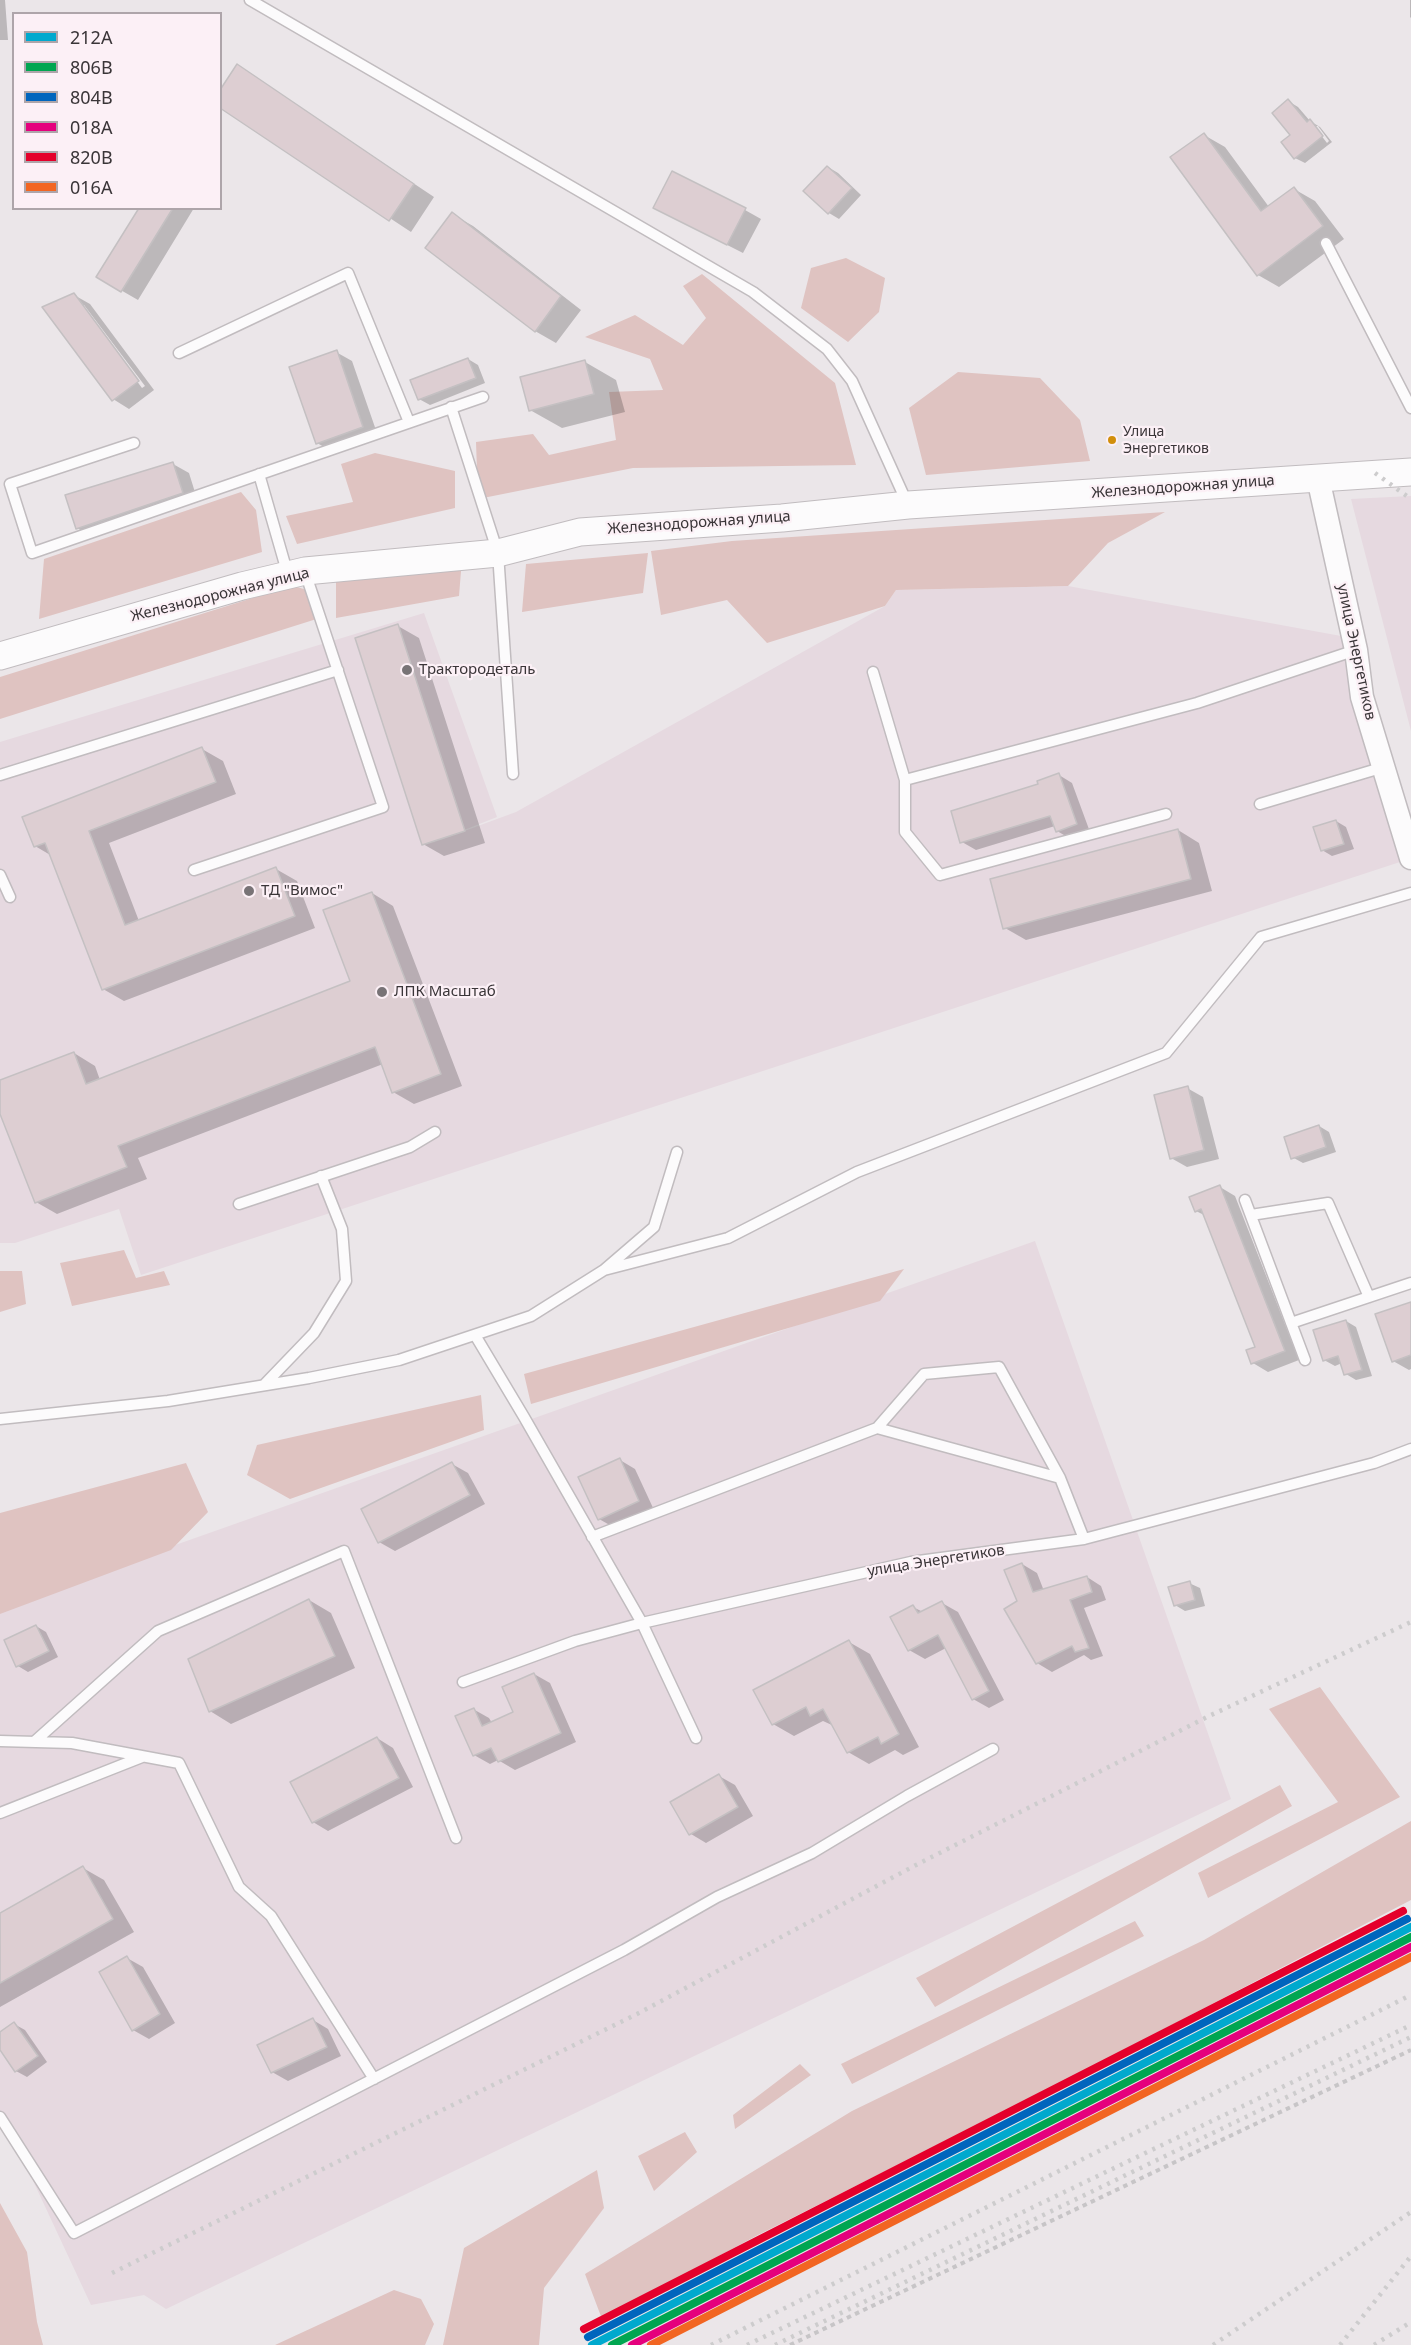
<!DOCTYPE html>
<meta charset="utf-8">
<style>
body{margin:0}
#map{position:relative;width:1411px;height:2345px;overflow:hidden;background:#ebe6e9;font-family:"Noto Sans",sans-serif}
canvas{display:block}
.legend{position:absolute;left:12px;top:12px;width:210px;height:198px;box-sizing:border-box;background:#fcf0f6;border:2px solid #aea5aa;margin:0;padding:8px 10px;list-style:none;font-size:18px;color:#3a3538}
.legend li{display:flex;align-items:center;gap:12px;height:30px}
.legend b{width:30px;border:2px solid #aea5aa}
</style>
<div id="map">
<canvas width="1411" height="2345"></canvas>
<ul class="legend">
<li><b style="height:8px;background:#00a9ce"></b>212А</li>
<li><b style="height:8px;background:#00a651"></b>806В</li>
<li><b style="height:8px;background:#0065bd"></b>804В</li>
<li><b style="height:8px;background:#e5007d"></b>018А</li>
<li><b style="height:8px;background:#e4002b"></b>820В</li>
<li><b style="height:8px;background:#f26522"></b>016А</li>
</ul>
</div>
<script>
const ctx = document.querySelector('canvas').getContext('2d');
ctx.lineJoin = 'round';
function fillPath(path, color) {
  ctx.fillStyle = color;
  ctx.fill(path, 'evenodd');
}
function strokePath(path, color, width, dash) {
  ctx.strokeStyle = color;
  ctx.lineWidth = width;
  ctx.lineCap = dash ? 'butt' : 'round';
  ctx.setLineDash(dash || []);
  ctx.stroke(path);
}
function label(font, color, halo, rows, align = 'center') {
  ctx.font = font + ' "Noto Sans",sans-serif';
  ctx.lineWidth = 4.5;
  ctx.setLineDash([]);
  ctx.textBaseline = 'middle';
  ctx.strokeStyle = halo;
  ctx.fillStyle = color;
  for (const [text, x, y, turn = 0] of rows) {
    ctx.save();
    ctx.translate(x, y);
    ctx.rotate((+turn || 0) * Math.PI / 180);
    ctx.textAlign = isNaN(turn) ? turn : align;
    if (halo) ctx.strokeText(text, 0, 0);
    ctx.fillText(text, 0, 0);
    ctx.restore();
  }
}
fillPath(new Path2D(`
 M1411 496V731L1351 499Z
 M1068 586 1341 636 1400 862 141 1275 119 1209 15 1243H0V742L424 613 497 817 429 844 516 812 885 606 896 590Z
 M1035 1241 1231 1799 166 2309 144 2295 91 2305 0 2110V1607Z`), '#e6d9e0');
fillPath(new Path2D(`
 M846 258 885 278 879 312 848 342 801 308 811 268Z
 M702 274 835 383 856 465 633 468 478 499 476 442 533 434 549 455 616 440 609 392 663 390 650 359 585 337 635 315 683 345 706 318 683 286Z
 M958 372 1040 378 1080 420 1090 461 926 475 909 408Z
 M375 453 455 471V508L297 544 286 516 353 502 341 464Z
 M241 492 256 510 262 552 39 619 44 559Z
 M1165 512 1108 543 1068 586 896 590 885 606 767 643 727 600 661 615 651 551 732 541Z
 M648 553 643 593 522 612 526 564Z
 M462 559 459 596 336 618V580Z
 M291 586C314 590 317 595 326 616L0 719V677Z
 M124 1250 136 1278 164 1271 170 1285 72 1306 60 1263Z
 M904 1269 880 1301 531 1404 524 1374Z
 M0 1271H22L26 1304 0 1312Z
 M481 1395 484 1430 290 1499 247 1475 257 1445Z
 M186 1463 208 1512 171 1550 0 1614V1513Z
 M1320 1687 1400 1797 1208 1898 1198 1873 1338 1802 1269 1709Z
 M1280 1785 1292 1806 935 2007 916 1978Z
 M1411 1821V1900L1051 2088 756 2236 602 2319 585 2274 852 2111 1204 1940Z
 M1135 1921 1144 1936 852 2084 841 2064Z
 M800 2064 811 2075 735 2129 733 2115Z
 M685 2132 697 2152 654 2191 638 2156Z
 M597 2170 604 2208 544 2288 539 2345H443L464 2248Z
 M0 2203 27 2252 37 2322 43 2345H0Z
 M394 2290 421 2299 434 2324 425 2345H275Z`), '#dfc3c1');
fillPath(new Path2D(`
 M0 0H5L8 40H0Z
 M1410 0H1411V18L1410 17Z
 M238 66 434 197 411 232 220 106Z
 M1288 101 1298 107 1310 121 1320 127 1332 142 1305 163 1295 158ZM1314 126H1318L1329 141 1327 143Z
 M1204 135 1225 147 1269 207 1294 189 1315 201 1344 239 1279 287 1258 275Z
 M828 167 838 173 861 195 839 219 829 213Z
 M140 208H194L138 300 98 277Z
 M745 210 761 219 743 253 670 216Z
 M452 214 473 226 581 310 556 343 535 331Z
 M74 295 90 304 154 390 129 409 113 399ZM80 305H84L145 386 142 388Z
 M336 352 352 361 378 436 333 452 317 443Z
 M468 359 478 365 485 383 430 405 419 399Z
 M585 362 616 380 625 412 562 428 530 410Z
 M173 464 189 473 198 502 93 537 77 528Z
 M398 626 419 638 485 843 444 856 423 844Z
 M202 749 223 761 236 794 109 843 139 921 276 869 297 881 315 928 124 1001 103 989 52 856 35 846Z
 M1059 775 1072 783 1090 832 1071 839 1057 831 1055 826 976 850 962 842 1040 785Z
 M1336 821 1346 827 1354 849 1332 856 1322 850Z
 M1178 830 1199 843 1212 891 1026 940 1005 928Z
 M372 893 393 906 462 1086 414 1104 393 1092 383 1064 138 1158 147 1179 57 1214 36 1202 0 1110V1082L74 1053 95 1066 100 1080 352 982Z
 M1187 1088 1203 1097 1219 1159 1187 1167 1171 1158Z
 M1319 1126 1329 1132 1336 1152 1303 1163 1292 1157Z
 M1220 1187 1235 1196 1299 1360 1268 1372 1253 1363 1257 1348 1206 1216 1196 1211Z
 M1411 1303V1369L1409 1370 1393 1361Z
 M1346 1321 1356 1327 1372 1376 1356 1380 1346 1374 1342 1363 1335 1366 1324 1360Z
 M620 1460 635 1469 654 1510 615 1528 599 1519Z
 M452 1464 468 1473 485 1504 395 1551 379 1542Z
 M1022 1564 1037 1573 1044 1591 1087 1577 1101 1586 1106 1600 1084 1608 1103 1656 1091 1660 1084 1655 1052 1672 1037 1663 1019 1601Z
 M1189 1583 1200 1588 1205 1606 1185 1611 1175 1605Z
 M309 1600 331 1613 355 1668 231 1724 210 1711Z
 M942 1603 958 1612 1004 1700 989 1708 973 1699 946 1648 925 1659 909 1650 913 1607 923 1612Z
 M36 1626 46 1632 58 1657 28 1672 18 1666Z
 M849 1642 870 1654 919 1747 903 1755 895 1750 869 1764 848 1752 834 1726 823 1721 794 1736 773 1724Z
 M534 1674 550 1683 576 1742 515 1770 498 1760 490 1764 474 1755 473 1709 489 1718 492 1723 515 1713Z
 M377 1738 393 1748 413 1787 328 1831 313 1822Z
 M719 1776 735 1785 753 1816 706 1843 691 1834Z
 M83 1868 104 1880 134 1932 0 2007V1915Z
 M127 1958 143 1967 175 2023 149 2039 133 2030Z
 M313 2020 328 2029 341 2056 288 2081 272 2072Z
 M14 2024 25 2030 47 2062 27 2077 16 2071 0 2047V2034Z`), '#0003');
const building = new Path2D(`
 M237 64 414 184 389 221 220 108V90Z
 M1288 99 1307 122 1310 119 1323 136 1294 159 1281 142 1290 135 1272 113Z
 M1204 133 1261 211 1294 187 1323 226 1257 276 1170 157Z
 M827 166 852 188 828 214 803 191Z
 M672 171 746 208 727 245 653 208Z
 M139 208H173L121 292 96 277Z
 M452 212 561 296 535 332 425 248Z
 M74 293 139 381 112 401 42 307Z
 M337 350 363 427 316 444 289 367Z
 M468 358 476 378 418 400 410 380Z
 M585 360 594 394 529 411 520 377Z
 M173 462 183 493 76 529 65 495Z
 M398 624 465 831 422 845 355 638Z
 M202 747 216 782 89 831 125 925 276 867 295 916 102 990 45 843 34 847 22 817Z
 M1059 773 1077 824 1056 832 1050 816 960 843 951 811 1038 784 1037 781Z
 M1336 820 1344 844 1321 851 1313 827Z
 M1178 829 1191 879 1003 929 990 879Z
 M372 892 441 1074 392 1093 375 1047 118 1146 127 1167 35 1203 0 1114V1080L74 1052 86 1084 350 981 323 910Z
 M1188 1086 1204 1150 1170 1159 1154 1095Z
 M1319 1125 1326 1147 1291 1159 1284 1137Z
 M1220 1185 1285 1351 1251 1364 1246 1350 1255 1347 1201 1209 1195 1212 1189 1197Z
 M1411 1302V1355L1392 1362 1375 1314Z
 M1346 1320 1362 1370 1344 1375 1338 1356 1323 1361 1313 1330Z
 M620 1458 639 1501 598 1520 578 1477Z
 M452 1462 470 1495 378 1543 361 1509Z
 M1022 1563 1033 1592 1087 1576 1092 1592 1070 1600 1089 1648 1075 1652 1072 1646 1036 1664 1004 1609 1017 1601 1004 1570Z
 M1190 1581 1195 1600 1174 1606 1168 1587Z
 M309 1599 335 1656 209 1712 188 1659Z
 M942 1601 989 1691 972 1700 938 1635 908 1651 890 1617 913 1605 918 1613Z
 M36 1625 49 1651 16 1667 4 1640Z
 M849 1640 899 1734 881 1744 878 1737 847 1753 823 1709 810 1716 806 1707 772 1725 753 1690Z
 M534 1673 561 1733 498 1762 491 1748 473 1756 455 1716 474 1708 482 1726 513 1712 502 1687Z
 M377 1737 399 1778 312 1823 290 1782Z
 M719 1774 738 1807 689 1835 670 1802Z
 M83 1866 113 1919 0 1983V1913Z
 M127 1956 160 2014 132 2031 99 1972Z
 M313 2018 327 2047 271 2073 257 2045Z
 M14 2022 38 2056 15 2072 0 2050V2032Z`);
fillPath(building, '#ddced2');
strokePath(building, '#c4c0c2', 1.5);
const service = new Path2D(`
 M250 0 753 292 827 349 852 381 908 505
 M1326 243 1411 408
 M179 353 348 273 409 422
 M451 407 498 553 513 774
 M134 443 10 484 32 553 483 397
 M259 474 288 575
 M873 672 905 780
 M0 775 338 670
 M1260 804 1384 767
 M1166 814 940 875 905 832V780L1197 703 1356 650
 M194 870 383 807 305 572
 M0 875 10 897
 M1245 1200 1305 1360
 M239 1204 410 1147 435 1132
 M1251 1215 1328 1203 1369 1297
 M604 1270 728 1238 857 1172 1166 1053 1261 937 1411 893
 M1291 1323 1411 1283
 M475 1335 524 1417 642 1623 696 1738
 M264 1385 314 1333 346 1281 342 1229 321 1176
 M0 1419 168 1401 309 1378 399 1360 531 1316 604 1270 654 1227 677 1152
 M877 1428 924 1374 999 1367 1060 1478
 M592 1537 877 1428 1060 1478 1084 1539
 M463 1682 575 1641 642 1623 911 1562 1084 1539 1374 1463 1411 1449
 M0 1741 72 1743 179 1763 239 1887 271 1916 374 2079
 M34 1742 158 1631 344 1551 456 1838
 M0 1813 142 1757
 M0 2117 74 2233 624 1950 717 1897 812 1853 907 1796 993 1749`);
const minor = new Path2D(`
 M1318 478 1356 650 1362 697 1411 858`);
const tertiary = new Path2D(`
 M0 656 242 586 305 571 498 553 580 532 782 518 908 505 1411 472`);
strokePath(service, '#c1bcbf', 13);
strokePath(minor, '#c1bcbf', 25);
strokePath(tertiary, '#c1bcbf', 29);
strokePath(new Path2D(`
 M790 2345 1411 2050`), '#c7c5c7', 4, [4.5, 4.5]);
strokePath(service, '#fcfbfc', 10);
strokePath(minor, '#fcfbfc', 22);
strokePath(tertiary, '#fcfbfc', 27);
strokePath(new Path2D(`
 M1375 473 1411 499
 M112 2273 637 2014 916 1865 1209 1716 1411 1622
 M711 2345 1411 1995
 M747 2345 1411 2025
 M775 2345 1411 2037
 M1213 2345 1411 2212
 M1340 2345 1411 2256
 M1374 2345 1411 2322`), '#cdcccd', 4.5, [3, 6]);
strokePath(new Path2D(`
 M592 2345 1411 1927`), '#00a9ce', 8);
strokePath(new Path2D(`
 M612 2345 1411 1937`), '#00a651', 8);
strokePath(new Path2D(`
 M588 2337 1407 1919`), '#0065bd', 8);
strokePath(new Path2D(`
 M632 2345 1411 1947`), '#e5007d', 8);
strokePath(new Path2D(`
 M584 2329 1403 1911`), '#e4002b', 8);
strokePath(new Path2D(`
 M651 2345 1411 1957`), '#f26522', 8);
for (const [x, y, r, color] of [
 [1112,440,5,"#d18f0b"],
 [407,670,6,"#787376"],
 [249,891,6,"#787376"],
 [382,992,6,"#787376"]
]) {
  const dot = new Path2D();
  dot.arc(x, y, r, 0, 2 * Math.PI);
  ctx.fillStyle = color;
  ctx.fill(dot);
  strokePath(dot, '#fcf0f6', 2);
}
label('14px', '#3a3538', '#fcf0f6', [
 ["Улица",1123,432],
 ["Энергетиков",1123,449]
], 'left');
label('15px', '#3a3538', '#fcf0f6', [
 ["Железнодорожная улица",1183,487,-4],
 ["Железнодорожная улица",699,523,-4],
 ["Железнодорожная улица",220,595,-14],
 ["улица Энергетиков",1356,652,78],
 ["улица Энергетиков",936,1561,-9]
]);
label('15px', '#3a3538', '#fcf0f6', [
 ["Трактородеталь",419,670],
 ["ТД \"Вимос\"",261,891],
 ["ЛПК Масштаб",394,992]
], 'left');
</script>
